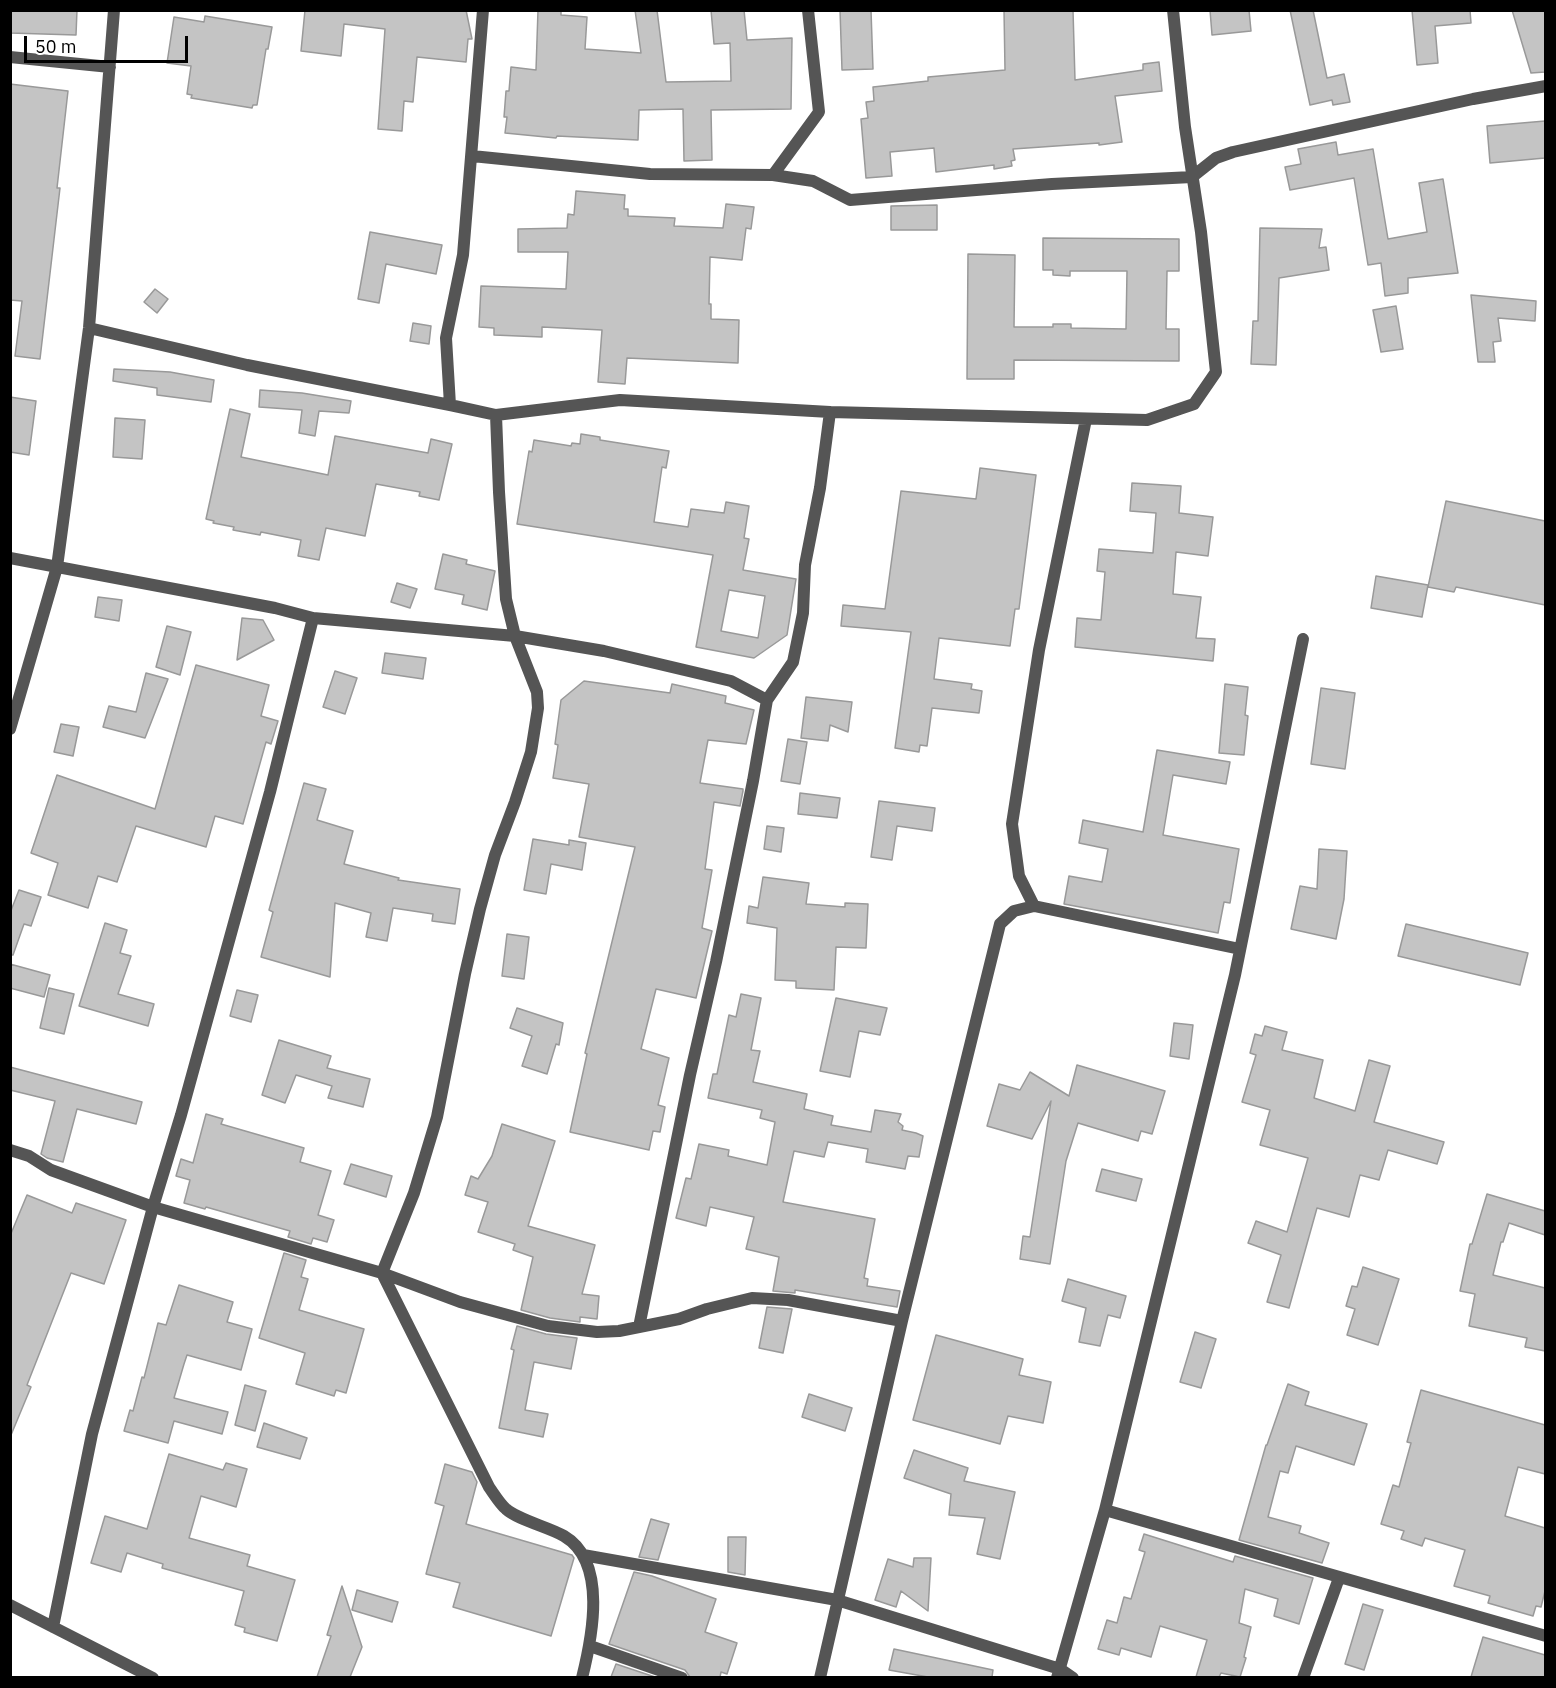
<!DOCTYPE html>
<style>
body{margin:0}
#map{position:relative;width:1556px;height:1688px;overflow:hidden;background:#fff;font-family:"IBM Plex Sans",sans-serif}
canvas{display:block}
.frame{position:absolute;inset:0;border:12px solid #000;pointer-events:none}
.scale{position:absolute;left:24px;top:36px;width:164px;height:27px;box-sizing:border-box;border:3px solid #000;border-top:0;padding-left:8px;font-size:18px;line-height:21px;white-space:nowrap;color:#000;-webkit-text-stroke:4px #fff;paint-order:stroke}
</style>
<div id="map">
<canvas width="1556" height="1688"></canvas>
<div class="frame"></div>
<div class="scale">50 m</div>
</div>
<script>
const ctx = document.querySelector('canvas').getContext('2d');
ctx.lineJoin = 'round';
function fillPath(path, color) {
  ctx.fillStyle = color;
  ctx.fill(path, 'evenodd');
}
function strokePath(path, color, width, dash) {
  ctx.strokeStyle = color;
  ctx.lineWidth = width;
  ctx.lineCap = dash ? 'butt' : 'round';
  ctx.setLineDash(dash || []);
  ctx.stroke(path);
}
const building = new Path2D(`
 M10 10H77L76 35 10 33Z
 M305 10H466L472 39H468L466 62 417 57 413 102 404 101 402 131 378 129 385 29 344 24 341 56 301 51Z
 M538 10H561V15L587 17 585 49 641 53 635 10H657L666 82 731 81 730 43 714 44 711 10H744L747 40 792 38 791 109 711 110 712 160 684 161 683 109 639 110 638 140 557 136 556 138 505 133 507 117H504L506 91H509L511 67 536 70Z
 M840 10H871L873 69 842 70Z
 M1004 10H1073L1075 80 1143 70V64L1159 62 1162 91 1115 96 1122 142 1099 145V143L1013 149 1015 160 1011 161 1012 166 994 169V165L936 172 934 148 890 152 892 176 866 178 861 119 868 118 866 102 874 101 873 87 928 81V77L1005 70Z
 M1210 10H1249L1251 31 1212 35Z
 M1290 10H1313L1327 78 1344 74 1350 102 1333 105 1332 100 1310 105Z
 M1412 10H1470L1471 23 1435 26 1438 63 1417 65Z
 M1512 10H1545V72L1531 73Z
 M205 16 272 27 268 49H266L257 105H253L252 108 191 98 192 95 187 94 191 66 167 63 174 17 204 22Z
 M10 84 68 91 57 188H60L40 359 15 356 22 301 10 300Z
 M1545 121V158L1490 163 1487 126Z
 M1336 142 1338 155 1373 149 1388 239 1427 232 1419 183 1443 179 1458 273 1408 278V293L1385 296 1381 263 1368 265 1354 178 1290 190 1285 167 1301 164 1298 149Z
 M576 191 625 195 624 209H628V216L675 218 674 226 723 228 726 204 754 207 751 229 746 228 742 260 710 257 709 304H711V319L739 320 738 363 627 358 625 384 598 382 602 330 542 327V337L494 335V328L479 327 481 286 566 289 568 252H518V229L567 228 568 214 574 215Z
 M937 205V230H891V206Z
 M1260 228 1322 229 1319 248 1326 247 1329 270 1279 278 1276 365 1251 364 1253 321H1258Z
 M370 232 442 245 436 274 386 264 379 303 358 299Z
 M1043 238 1179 239V271H1167L1166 329H1179V361L1014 360V379H967L968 254 1015 255 1014 327H1053V324H1071V328L1126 329 1127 271H1070V276L1053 275V270H1043Z
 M155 289 168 299 157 313 144 302Z
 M1471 295 1536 301 1535 321 1498 318 1501 341 1493 342 1495 362H1478Z
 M1396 306 1403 349 1381 352 1373 310Z
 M413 323 431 326 429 344 410 341Z
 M114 369 170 372 214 380 211 402 157 395V388L113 381Z
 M260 390 302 393 351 401 349 413 319 411 315 436 299 433 302 410 259 407Z
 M10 397 36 401 29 455 10 452Z
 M230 409 250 414 241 457 328 475 335 436 428 453 431 439 452 444 439 500 419 496 420 492 376 484 365 536 326 528 319 560 298 556 301 540 261 532 260 535 233 530 234 527 213 523 214 521 206 519Z
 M115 418 145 420 142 459 113 457Z
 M581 434 600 437V440L669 451 666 468 662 467 654 522 688 527 691 509 724 513 726 502 749 506 744 538 749 539 743 570 796 579 787 635 754 658 696 647 713 555 517 524 529 451 532 452 534 440 571 446 572 443 580 444ZM729 590 765 596 758 638 721 631Z
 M980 468 1036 475 1019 609H1015L1010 646 939 638 934 679 972 684 971 689 982 691 979 713 932 708 927 746 920 745 919 752 895 748 911 632 841 626 843 605 885 609 901 491 976 499Z
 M1132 483 1181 486 1179 513 1213 517 1208 556 1176 552 1173 594 1201 597 1196 638 1215 639 1213 661 1075 647 1077 618 1101 620 1105 572 1097 571 1099 549 1153 553 1156 513 1130 511Z
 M1446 501 1545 521V605L1456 587 1454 592 1428 587Z
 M443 554 467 560 466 564 495 571 487 610 462 604 464 595 435 589Z
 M1376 576 1428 585 1422 617 1371 608Z
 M397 583 417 589 410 608 391 602Z
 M98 597 122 600 119 621 95 617Z
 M242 618 263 620 274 640 237 660Z
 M167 626 191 632 180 675 156 667Z
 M385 653 426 658 423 679 382 673Z
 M196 665 269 685 261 716 278 721 271 744 266 742 243 824 215 816 206 847 136 826 117 882 98 876 88 908 48 895 58 863 31 853 57 775 155 809Z
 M335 671 357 678 345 714 323 707Z
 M146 673 168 679 145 738 103 727 109 706 136 712Z
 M584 681 670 693 672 684 726 696 725 703 754 710 746 744 708 740 700 783 743 789V791L740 806 714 802 705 869 712 870 702 928 712 931 696 998 656 989 641 1049 669 1058 658 1105 665 1107 660 1132 653 1131 649 1150 570 1132 587 1054 585 1053 635 847 579 837 589 784 553 778 558 745 555 744 561 700Z
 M1225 684 1248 687 1245 715 1248 716 1244 755 1219 753Z
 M1321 688 1355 693 1345 769 1311 764Z
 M806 697 852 702 848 732 830 725 828 741 801 738Z
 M61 724 79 727 73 756 54 752Z
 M788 739 807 742 800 784 781 781Z
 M1157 750 1230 762 1226 784 1173 775 1163 835 1239 849 1230 903 1224 902 1218 933 1064 904 1069 876 1102 882 1108 849 1079 843 1083 820 1143 832Z
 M304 783 326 789 317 820 353 831 344 864 399 878 398 880 460 889 455 924 432 921 433 914 393 908 387 941 366 937 371 913 335 903 330 977 261 957 273 912 269 910Z
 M800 793 840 798 837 818 798 814Z
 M879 801 935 808 932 831 897 826 892 860 871 857Z
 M767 826 784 828 781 852 764 849Z
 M533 839 569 845V840L586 843 582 870 551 864 546 894 524 890Z
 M1319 849 1347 851 1344 899 1336 939 1291 929 1300 886 1317 889Z
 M763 877 809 883 806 904 845 907V903L868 904 866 948 836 947 834 990 796 988V981L775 980 777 928 747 923 749 906 758 908Z
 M19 890 41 897 31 926 24 924 13 955H10V913Z
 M105 923 127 930 120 953 131 956 118 994 154 1004 148 1026 79 1006Z
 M1406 924 1528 953 1520 985 1398 956Z
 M507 934 529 937 524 979 502 976Z
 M10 964 50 975 44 997 10 988Z
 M49 988 74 994 64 1034 40 1028Z
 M237 990 258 995 251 1022 230 1016Z
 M741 994 761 998 751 1050 760 1051 753 1082 807 1094 804 1109 833 1116 831 1125 871 1132 875 1110 901 1114 898 1122 903 1126 902 1130 916 1133 923 1136 919 1157 908 1156 905 1169 866 1162 868 1149 828 1142 824 1157 794 1151 783 1202 875 1219 864 1278 868 1279 867 1286 900 1291 897 1307 795 1290V1293L773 1291 779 1257 746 1249 754 1217 710 1207 706 1226 676 1218 686 1178 691 1179 699 1144 729 1150 728 1156 767 1165 775 1122 760 1118 762 1110 708 1098 713 1074H717L729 1015 736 1017Z
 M836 998 887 1008 880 1035 859 1031 850 1077 820 1071Z
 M517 1008 563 1023 559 1045 556 1044 547 1074 522 1066 532 1036 510 1028Z
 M1174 1023 1193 1025 1189 1059 1170 1056Z
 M1265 1026 1287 1032 1282 1050 1323 1060 1314 1098 1355 1111 1369 1060 1390 1066 1374 1122 1444 1142 1437 1164 1388 1150 1379 1180 1360 1175 1349 1217 1317 1208 1289 1308 1267 1302 1281 1255 1248 1243 1256 1221 1287 1232 1308 1158 1260 1145 1270 1110 1242 1102 1256 1055 1250 1053 1255 1034 1262 1036Z
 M279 1040 331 1056 327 1068 370 1079 363 1107 328 1098 332 1086 296 1075 285 1103 262 1095Z
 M1077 1065 1165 1091 1152 1134 1141 1131 1138 1141 1078 1123 1066 1161 1050 1264 1020 1259 1023 1236 1030 1237 1051 1101 1032 1139 987 1126 999 1084 1020 1090 1030 1072 1069 1096Z
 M10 1067 142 1102 136 1124 77 1109 63 1162 47 1158 41 1154 55 1101 10 1090Z
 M206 1114 223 1119 221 1124 304 1148 300 1162 331 1171 318 1215 334 1220 327 1242 313 1238 311 1244 288 1237 290 1231 206 1207 205 1209 184 1203 190 1180 176 1176 181 1159 193 1163Z
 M502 1124 555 1141 528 1226 595 1245 582 1294 599 1296 597 1319 580 1317V1322L550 1318 521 1310 533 1257 513 1250 515 1244 478 1232 488 1202 465 1195 471 1176 478 1179 492 1156Z
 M351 1164 392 1176 386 1197 344 1184Z
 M1102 1169 1142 1179 1136 1201 1096 1191Z
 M1487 1194 1545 1211V1235L1509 1223 1503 1242H1501L1493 1275 1545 1288V1351L1525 1347 1527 1338 1469 1326 1475 1294 1460 1291 1470 1244H1472Z
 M27 1195 72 1213 76 1203 126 1220 104 1284 71 1273 27 1385 31 1387 11 1435 10 1236Z
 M284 1253 306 1260 301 1277 308 1279 299 1310 364 1329 346 1393 336 1390 334 1396 296 1384 305 1353 259 1338Z
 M1363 1267 1399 1279 1378 1345 1347 1335 1355 1309 1346 1306 1352 1286 1357 1287Z
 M1068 1279 1126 1296 1120 1318 1108 1315 1100 1346 1079 1342 1086 1308 1062 1301Z
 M179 1285 233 1302 227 1322 252 1329 241 1370 187 1355 184 1364 174 1398 228 1412 222 1434 174 1421 168 1443 124 1431 130 1410 133 1411 142 1377 144 1378 158 1323 166 1325Z
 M767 1307 792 1309 783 1353 759 1348Z
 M517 1326 546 1334 577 1338 571 1369 534 1362 525 1410 548 1414 543 1437 499 1428 514 1350 511 1349Z
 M1195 1332 1216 1339 1201 1388 1180 1382Z
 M936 1335 1023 1359 1019 1375 1051 1382 1043 1423 1008 1416 1000 1444 913 1420Z
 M1288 1384 1309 1392 1305 1405 1367 1424 1354 1465 1296 1446 1288 1473 1280 1471 1268 1517 1301 1526 1299 1533 1329 1543 1322 1563 1239 1540 1266 1445H1267Z
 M245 1385 266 1391 255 1431 235 1425Z
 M1421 1390 1545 1425V1474L1518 1467 1505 1516 1545 1528V1591L1541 1607 1536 1606 1533 1616 1488 1603 1490 1596 1454 1586 1465 1550 1425 1538 1422 1546 1401 1539 1404 1531 1381 1524 1393 1485 1399 1487 1411 1443 1407 1442Z
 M809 1394 852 1408 845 1431 802 1417Z
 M264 1423 307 1438 300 1459 257 1447Z
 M914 1450 968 1468 964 1481 1015 1492 1000 1559 977 1554 985 1518 949 1515 951 1494 904 1478Z
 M169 1454 223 1470 226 1463 247 1469 236 1507 201 1496 189 1538 250 1555 247 1566 295 1580 277 1641 244 1632 245 1628 235 1625 244 1591 162 1568 163 1564 127 1553 121 1572 91 1563 105 1516 147 1529Z
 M445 1464 472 1472 477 1482 466 1524 572 1555 574 1558 551 1636 453 1607 460 1583 426 1574 444 1506 435 1503Z
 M651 1519 669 1524 658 1560 639 1557Z
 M1144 1534 1233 1562 1235 1556 1313 1578 1299 1624 1274 1616 1278 1599 1245 1589 1239 1623 1251 1627 1244 1657 1246 1658 1240 1677 1221 1673 1219 1677H1196L1207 1640 1160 1626 1151 1657 1121 1648 1119 1655 1098 1649 1107 1620 1117 1623 1124 1597 1131 1599 1145 1552 1139 1550Z
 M728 1537H746L745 1575 728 1572Z
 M914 1558H931L928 1611 901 1591 896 1607 875 1600 888 1559 913 1567Z
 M634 1572 652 1576 716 1599 705 1632 737 1643 727 1674 721 1672 720 1677H690L685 1670 609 1644Z
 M342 1586 362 1647 350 1677H317L331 1636 327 1635Z
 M357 1590 398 1602 392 1622 352 1610Z
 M1363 1604 1383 1610 1364 1670 1345 1664Z
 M1483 1637 1545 1655V1677H1471Z
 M894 1649 993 1670 992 1677H928L889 1670Z
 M616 1664 655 1677H611Z`);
fillPath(building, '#c4c4c4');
strokePath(building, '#999', 1.5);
strokePath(new Path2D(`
 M10 57 110 67
 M472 156 650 174 773 175 813 181 850 200 1052 184 1192 177 1216 158 1233 152 1473 99 1546 86
 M773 175 819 112 808 10
 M89 328 247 365 450 405 496 415 620 400 830 412 1147 420 1194 404 1216 372 1201 232 1185 127 1173 10
 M450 405 446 338 463 255 483 10
 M496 415 499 492 506 599 515 636 537 692 538 708 531 752 515 802 495 855 480 909 465 974 437 1117 414 1193 382 1273 489 1487C494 1494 500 1504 506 1509 518 1520 549 1527 564 1536 608 1562 592 1638 582 1678
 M10 558 275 608 313 618 270 792 181 1115 153 1207 92 1434 53 1627
 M313 618 515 636 604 651 731 681 767 700
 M10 729 57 567 89 328 114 10
 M1034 906 1019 876 1012 824 1039 650 1086 419
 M10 1150 29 1156 51 1170 153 1207 382 1273 460 1302 548 1326 597 1332 619 1331 679 1319 707 1309 752 1298 788 1300 902 1321
 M639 1327 690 1075 716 962 753 781 767 700 793 662 803 613 805 565 820 488 830 412
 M1105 1510 1546 1636
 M583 1555 837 1600 1060 1669 1073 1678
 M10 1605 153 1678
 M590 1646 682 1678
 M820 1678 902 1321 1000 924 1014 911 1034 906 1240 949
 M1057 1678 1105 1510 1235 975 1303 639
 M1303 1678 1339 1578`), '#555', 12);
</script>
